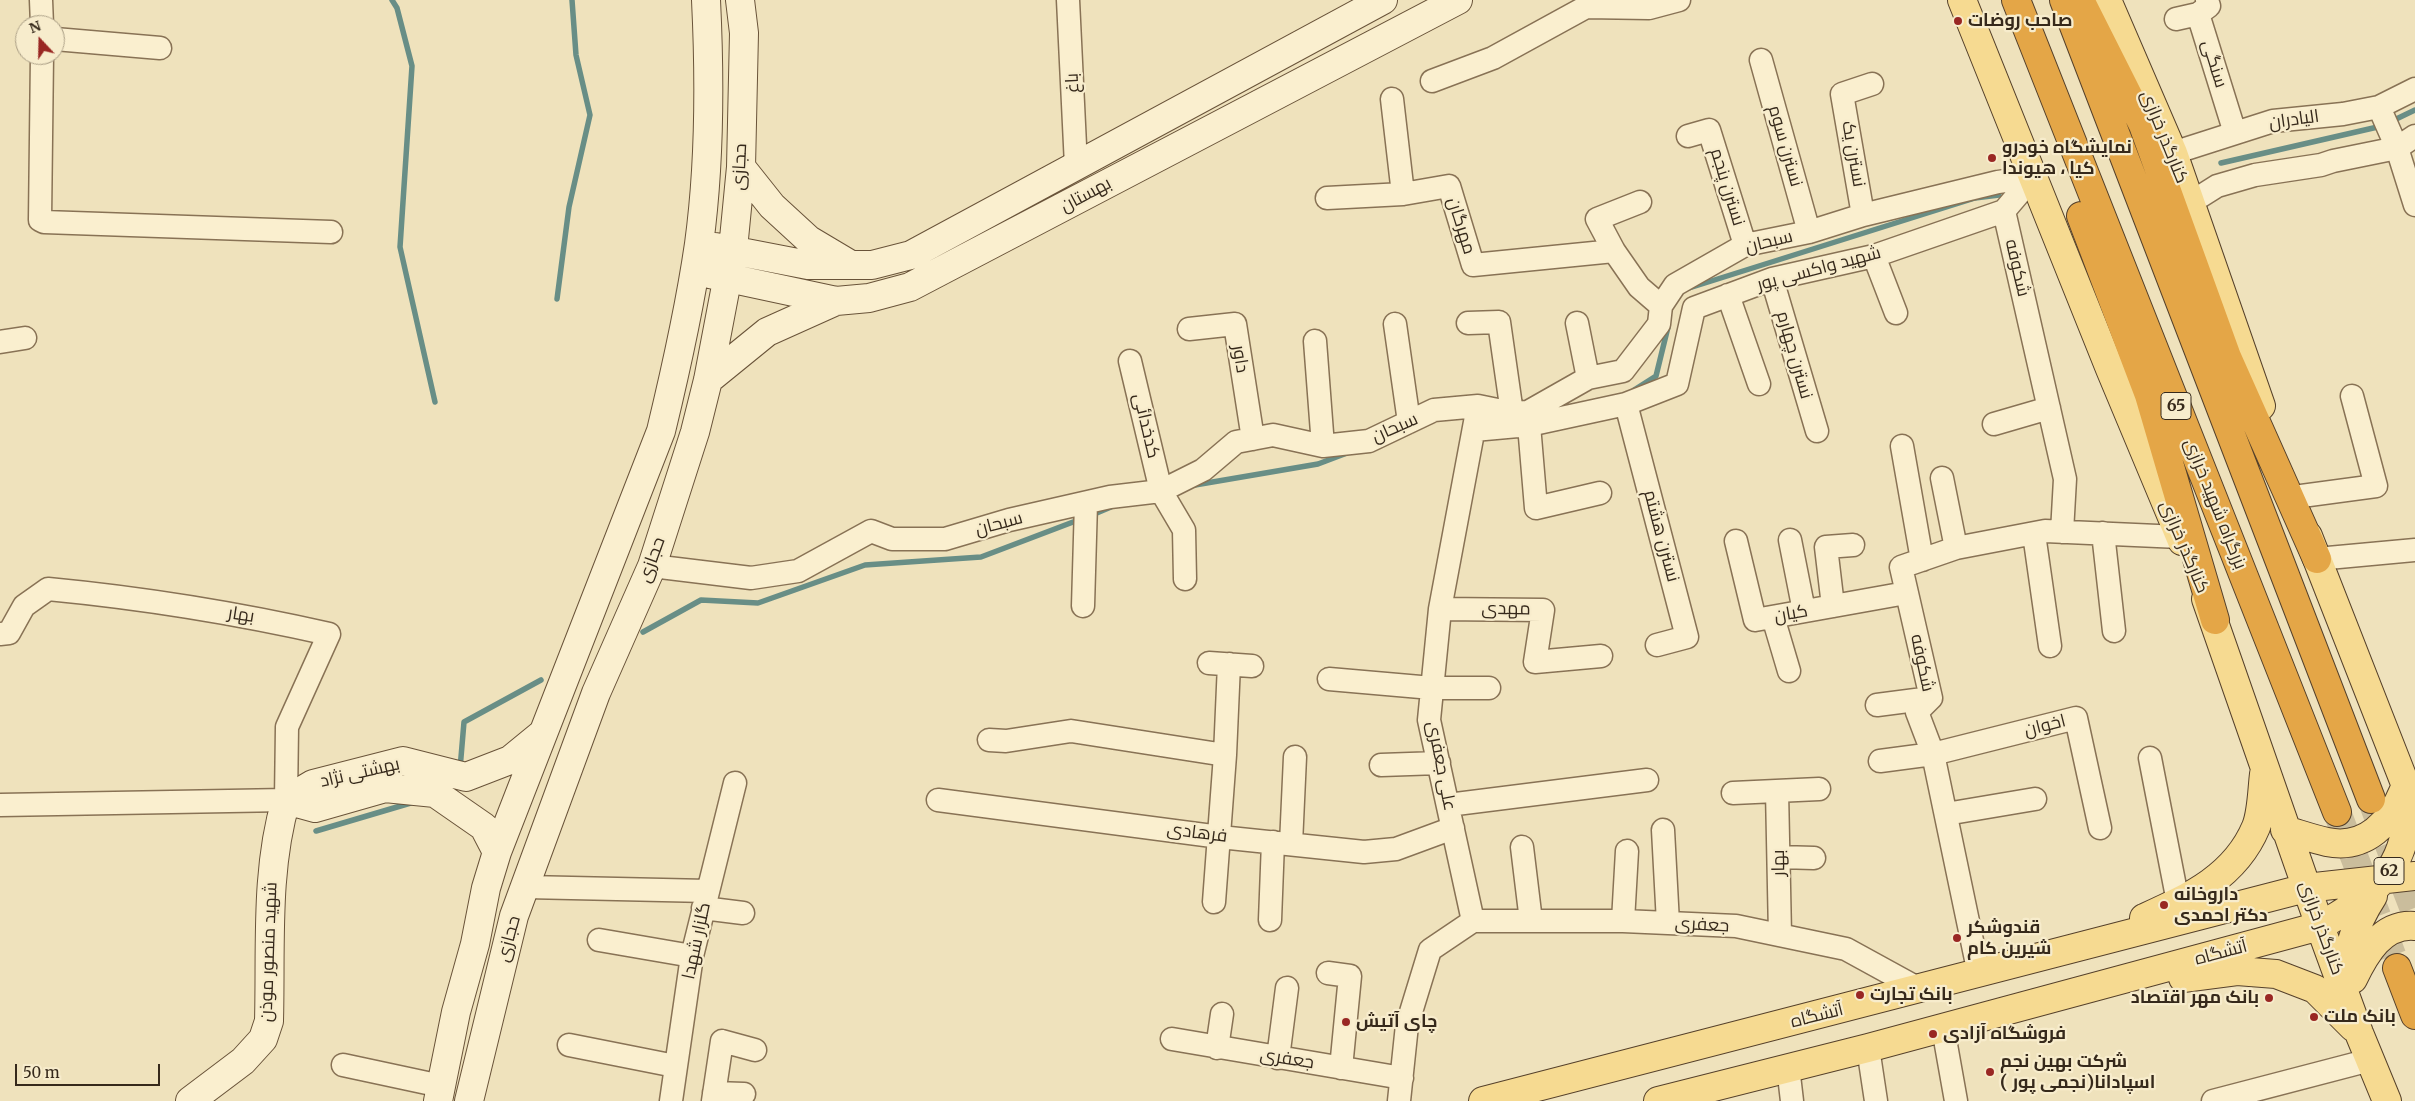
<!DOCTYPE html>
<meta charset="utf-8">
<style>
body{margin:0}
#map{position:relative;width:2415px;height:1101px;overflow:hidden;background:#efe2bc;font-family:Merriweather,serif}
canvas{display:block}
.north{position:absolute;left:15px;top:15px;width:50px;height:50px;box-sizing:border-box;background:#f7eccc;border:1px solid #aa9e85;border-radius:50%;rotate:339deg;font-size:14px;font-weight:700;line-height:20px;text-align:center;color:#36291b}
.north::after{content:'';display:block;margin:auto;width:18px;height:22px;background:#992723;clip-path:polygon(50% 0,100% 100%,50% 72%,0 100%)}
.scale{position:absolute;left:15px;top:1064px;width:145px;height:22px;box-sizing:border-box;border:2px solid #36291b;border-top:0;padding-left:6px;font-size:15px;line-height:18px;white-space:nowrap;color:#36291b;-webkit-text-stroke:4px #f7eccc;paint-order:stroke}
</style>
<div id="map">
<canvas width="2415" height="1101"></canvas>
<div class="north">N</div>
<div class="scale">50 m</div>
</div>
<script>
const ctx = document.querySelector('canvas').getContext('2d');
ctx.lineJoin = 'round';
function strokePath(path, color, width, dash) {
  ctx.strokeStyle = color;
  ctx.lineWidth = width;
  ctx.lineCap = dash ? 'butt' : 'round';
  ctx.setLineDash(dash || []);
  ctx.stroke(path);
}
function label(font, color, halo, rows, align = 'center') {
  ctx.font = font + ' Merriweather,Cairo,serif';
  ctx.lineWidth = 4.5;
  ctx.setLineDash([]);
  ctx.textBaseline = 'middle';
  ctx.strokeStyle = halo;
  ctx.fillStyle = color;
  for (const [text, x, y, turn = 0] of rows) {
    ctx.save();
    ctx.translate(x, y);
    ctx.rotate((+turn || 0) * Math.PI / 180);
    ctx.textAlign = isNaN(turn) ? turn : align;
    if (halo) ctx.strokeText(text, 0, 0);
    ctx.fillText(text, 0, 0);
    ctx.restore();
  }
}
strokePath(new Path2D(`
 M392 0 397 8 412 66 400 247 435 402
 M2390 122 2415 110
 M2221 163 2382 126
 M1689 288 1975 198 1999 195
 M557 299 569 207 590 115 576 55 572 0
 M1634 390 1656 376 1668 327
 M1195 485 1318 464 1347 453
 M1092 515 1111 507
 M643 632 701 600 758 603 865 565 981 557 1081 519
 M460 769 464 722 541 680
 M316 831 414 802`), '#688e86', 5.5);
strokePath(new Path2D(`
 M2373 804 2415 912
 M2337 812 2397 968`), '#cabd9c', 28, [28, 14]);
const street = new Path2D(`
 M41 0 42 25
 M1068 0 1076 166
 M2207 0 2209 6 2198 14 2235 133
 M2176 19 2198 14
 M55 39 160 48
 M42 55 40 220 44 222 331 232
 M1761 60 1809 232
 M1432 81 1493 58 1586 7 1649 8 1679 0
 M1392 99 1403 194 1449 186 1473 265 1614 251
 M2379 107 2397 148 2415 205
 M1688 136 1709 130 1745 245
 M2173 153 2273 121 2343 114 2379 107 2415 89
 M1327 198 1403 194
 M1640 202 1597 219 1614 251 1639 287 1661 306
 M2190 203 2217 186 2255 175 2321 165 2333 161 2397 148 2415 136
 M2004 211 2065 479 2062 532
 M1863 215 1842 94 1872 84
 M1874 256 1896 313
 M1772 279 1817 431
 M1728 295 1759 384
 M1468 323 1499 322 1512 413
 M1577 323 1588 378
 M1395 324 1409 422
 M1189 329 1235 324 1253 439
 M1315 341 1323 446
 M0 342 25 338
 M1130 361 1161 491 1184 530 1185 579
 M1626 404 1687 637 1657 645
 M1994 424 2049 408
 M1529 425 1536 508 1600 493
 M1474 430 1529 425 1626 404 1677 384 1694 308 1772 279 1874 256 2004 211 2033 177
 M1902 446 1922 560
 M1942 478 1956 548
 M2294 497 2376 486 2352 396
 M2103 533 2114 631
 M2034 534 2050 646
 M1790 540 1804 611
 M1736 541 1755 620 1906 593
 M2317 559 2415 550
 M652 566 751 578 798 571 871 531 892 539H945L1009 520 1110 497 1161 491 1203 470 1236 442 1273 435 1323 446 1369 441 1434 410 1478 406 1512 413 1528 412 1588 378 1623 371 1659 324 1661 306 1675 285 1745 245 1809 232 1863 215 1998 182 2033 177
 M1083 606 1086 503
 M1833 606 1826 547 1853 545
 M1440 609 1543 610 1535 662 1601 656
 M1773 617 1789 671
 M0 634 9 633 24 606 48 589C142 598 236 613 329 634L287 727 286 800 0 805
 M1209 663 1252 666
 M1329 679 1432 688H1489
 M1877 705 1931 698
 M989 740 1006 741 1071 731 1225 755 1214 902
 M1225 755 1229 664
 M2150 758 2178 902
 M1880 761 1933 754 2076 718 2100 828
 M1381 765 1439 763
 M1777 791 1780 935
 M1733 793 1819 789
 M938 800 1220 837 1364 852 1396 849 1453 828
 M1448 805 1647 780
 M1946 814 2035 799
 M1663 830 1668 923
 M1291 844 1295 757
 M1522 847 1531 921
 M1779 857 1814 858
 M526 887 708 891
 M703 908 743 913
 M1270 920 1273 842
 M1473 921H1623L1736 926 1846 949 1919 989
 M1623 921 1627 851
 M599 940 692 956
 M1328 973 1350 976 1341 1068
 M1979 974 1933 754 1917 712 1931 698 1901 567 1956 548 2045 531 2180 537
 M1943 1028 1956 1101
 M1172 1039 1402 1078
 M569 1045 675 1066
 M1217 1048 1222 1014
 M1868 1048 1876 1101
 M1278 1058 1287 988
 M343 1065 441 1086
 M1788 1067 1792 1101
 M714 1093 744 1094
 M671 1101 692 956 735 783
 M713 1101 722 1041 755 1050
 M1399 1101 1407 1025 1430 950 1473 921 1429 720 1440 609 1478 406
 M2213 1101 2370 1060`);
const secondary = new Path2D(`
 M741 167 772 206 809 240 851 265
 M715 247 808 265H872L911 255 1383 0
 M710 274 836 301 869 298 910 287 1458 0
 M708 380 767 332 836 301
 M286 800 313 784 403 761 466 777 510 760 543 733
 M286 800 315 808 385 788 435 793 484 827 497 852
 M190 1101 243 1061 263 1039 269 1021C271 948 265 871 286 800
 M438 1101 456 1012 475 944 486 888 497 852 661 431C676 369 690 306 699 244 710 163 710 81 706 0
 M469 1101 514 916 596 693 652 566 695 432 708 380 733 249 741 167 744 33 740 0`);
const primary = new Path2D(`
 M1962 0 2110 369 2182 541
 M2107 0 2173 153 2261 406
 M2308 536 2415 809
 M2206 599 2320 926 2359 1033 2387 1101
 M2285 830C2299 834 2313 839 2327 842 2366 850 2391 822 2404 790
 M2144 918C2190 897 2235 877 2256 827 2262 812 2262 790 2264 774
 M2183 978 2237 971 2276 974 2315 989 2353 1027
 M2353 979C2365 954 2382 923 2415 926
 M2346 986C2348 949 2353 927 2373 896
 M1483 1101 2306 888 2415 876
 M1658 1101 1868 1048 2320 926C2359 904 2397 880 2405 832 2407 819 2406 804 2406 790`);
const highway = new Path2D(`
 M2016 0 2337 812
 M2064 0 2371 799
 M2082 4 2143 125 2227 357 2317 559
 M2081 216 2149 395 2215 620
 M2397 968 2415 1015`);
strokePath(street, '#887255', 25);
strokePath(secondary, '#695339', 30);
strokePath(primary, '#55402a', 30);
strokePath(highway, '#55402a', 30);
strokePath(street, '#faefcf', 22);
strokePath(secondary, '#faefcf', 28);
strokePath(primary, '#f6da91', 28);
strokePath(highway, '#e4a647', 28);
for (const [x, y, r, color] of [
 [1958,21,5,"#992723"],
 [1992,158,5,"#992723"],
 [2164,905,5,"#992723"],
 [1957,938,5,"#992723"],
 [1860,995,5,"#992723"],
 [2269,998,5,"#992723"],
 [2314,1017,5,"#992723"],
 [1346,1022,5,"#992723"],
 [1933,1034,5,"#992723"],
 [1990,1072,5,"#992723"]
]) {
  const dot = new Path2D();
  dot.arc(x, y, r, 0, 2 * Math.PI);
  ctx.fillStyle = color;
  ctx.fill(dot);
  strokePath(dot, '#f7eccc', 2);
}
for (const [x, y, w] of [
 [2176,406,30],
 [2389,871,30]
]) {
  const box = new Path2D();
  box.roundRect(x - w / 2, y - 13.5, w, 27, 4);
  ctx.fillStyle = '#f7eccc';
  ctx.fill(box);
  strokePath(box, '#36291b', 1);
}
label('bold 16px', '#36291b', null, [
 ["65",2176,406],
 ["62",2389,871]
]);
label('bold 18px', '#36291b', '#f7eccc', [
 ["صاحب روضات",1968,21],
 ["نمایشگاه خودرو",2002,148],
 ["کیا ، هیوندا",2002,169],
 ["داروخانه",2174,895],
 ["دکتر احمدی",2174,916],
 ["قندوشکر",1967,928],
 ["شیرین کام",1967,949],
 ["بانک تجارت",1870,995],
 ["بانک مهر اقتصاد",2259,998,"right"],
 ["بانک ملت",2324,1017],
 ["چای آتیش",1356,1022],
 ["فروشگاه آزادی",1943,1034],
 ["شرکت بهین نجم",2000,1062],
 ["اسپادانا(نجمی پور )",2000,1083]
], 'left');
label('18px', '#36291b', '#f7eccc', [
 ["سنگی",2214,64,73],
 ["باغ",1073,83,-93],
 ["الیادران",2294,120,-8],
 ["کنارگذر خرازی",2164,137,68],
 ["نسترن سوم",1785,146,74],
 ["نسترن یک",1853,154,80],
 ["حجازی",740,167,-87],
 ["نسترن پنجم",1727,187,73],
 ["بهستان",1086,195,-28],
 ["مهرگان",1461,226,73],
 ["سبحان",1769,242,-14],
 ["شکوفه",2017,268,77],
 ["شهید واکسی پور",1819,269,-15],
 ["نسترن چهارم",1794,355,74],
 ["داور",1240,359,81],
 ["کدخدائی",1146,426,77],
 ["سبحان",1395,428,-24],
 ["بزرگراه شهید خرازی",2215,504,68],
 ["سبحان",999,524,-15],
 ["نسترن هشتم",1661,536,75],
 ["کنارگذر خرازی",2184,547,67],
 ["حجازی",652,560,-70],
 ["مهدی",1506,609,1],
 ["کیان",1791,614,-10],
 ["بهار",241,615,9],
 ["شکوفه",1922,663,78],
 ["اخوان",2045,726,-14],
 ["علی جعفری",1441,766,79],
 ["بهشتی نژاد",360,773,-13],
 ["فرهادی",1197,833,7],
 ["بهار",1779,863,-91],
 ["جعفری",1702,925,3],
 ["کنارگذر خرازی",2321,928,70],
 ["حجازی",509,939,-75],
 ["گلزار شهدا",697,941,-78],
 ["شهید منصور موذن",269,952,-88],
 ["آتشگاه",2221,953,-15],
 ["آتشگاه",1817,1016,-14],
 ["جعفری",1287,1059,9]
]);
</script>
